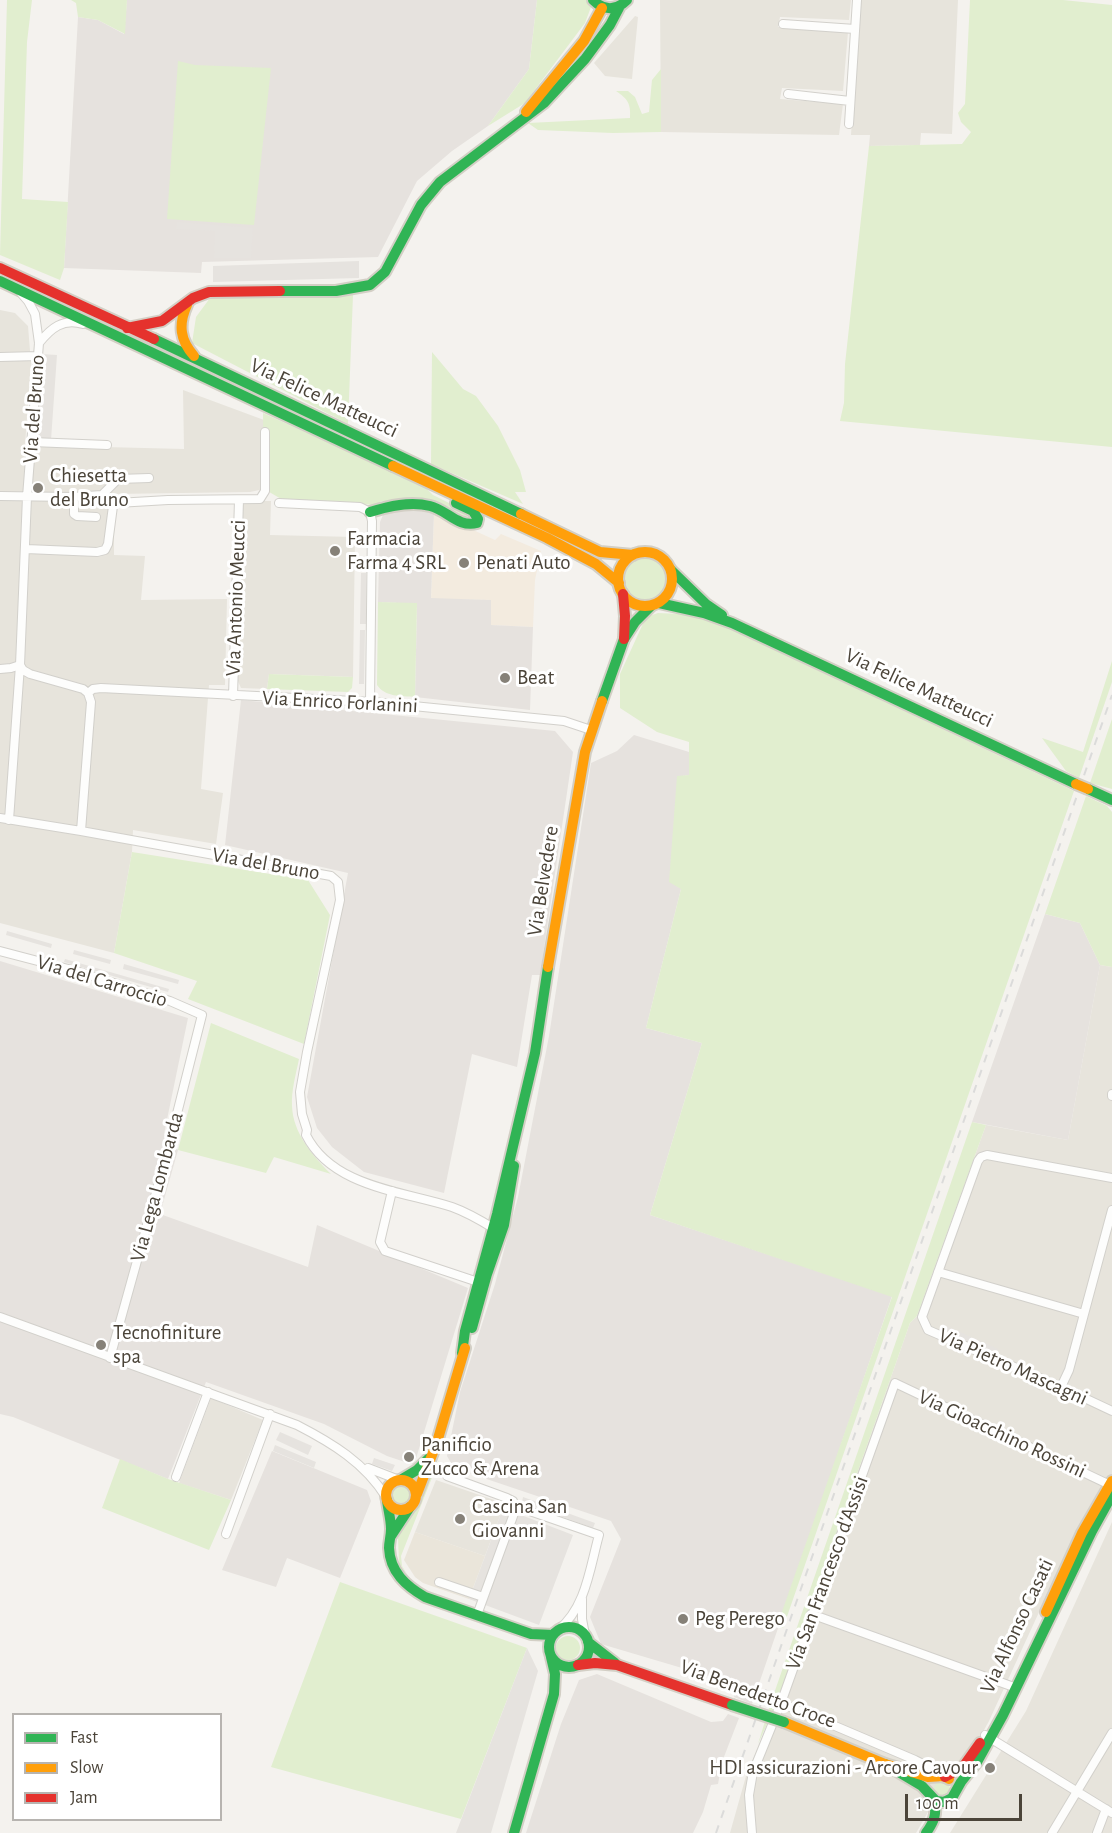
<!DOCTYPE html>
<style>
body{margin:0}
#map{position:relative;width:1112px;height:1833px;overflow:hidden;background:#f4f2ee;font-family:"Alegreya Sans",sans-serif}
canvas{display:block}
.legend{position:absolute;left:12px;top:1713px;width:210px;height:108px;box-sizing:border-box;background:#fff;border:2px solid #b7b4b0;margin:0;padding:8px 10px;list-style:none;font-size:18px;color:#4b4439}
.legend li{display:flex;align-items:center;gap:12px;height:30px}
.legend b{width:30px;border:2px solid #b7b4b0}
.scale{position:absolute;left:905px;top:1794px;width:117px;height:27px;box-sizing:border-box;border:3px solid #4b4439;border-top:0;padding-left:8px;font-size:18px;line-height:21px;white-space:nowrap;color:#4b4439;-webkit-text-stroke:4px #fff;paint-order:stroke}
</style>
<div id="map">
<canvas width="1112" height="1833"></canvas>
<ul class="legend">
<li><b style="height:8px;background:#30b455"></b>Fast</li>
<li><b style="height:8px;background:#ff9f0a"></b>Slow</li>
<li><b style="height:8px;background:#e5322d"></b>Jam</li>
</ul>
<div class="scale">100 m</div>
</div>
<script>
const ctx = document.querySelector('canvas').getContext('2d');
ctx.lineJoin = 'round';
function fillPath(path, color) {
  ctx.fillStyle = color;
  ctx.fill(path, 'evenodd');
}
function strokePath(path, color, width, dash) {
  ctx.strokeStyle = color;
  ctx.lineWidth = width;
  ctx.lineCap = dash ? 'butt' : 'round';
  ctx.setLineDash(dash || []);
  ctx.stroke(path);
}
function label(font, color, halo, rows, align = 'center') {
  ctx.font = font + ' "Alegreya Sans",sans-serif';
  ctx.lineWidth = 6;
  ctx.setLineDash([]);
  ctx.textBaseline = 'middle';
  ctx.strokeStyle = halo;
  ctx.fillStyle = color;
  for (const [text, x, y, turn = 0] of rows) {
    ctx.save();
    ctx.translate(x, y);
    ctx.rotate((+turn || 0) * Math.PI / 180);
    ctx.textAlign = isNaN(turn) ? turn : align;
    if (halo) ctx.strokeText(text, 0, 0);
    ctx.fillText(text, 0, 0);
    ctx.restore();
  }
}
fillPath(new Path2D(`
 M660 0H851L849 20 780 17 778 27 848 32 843 91 782 88 780 99 843 104 839 135 661 132Z
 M860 0H958L952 134 921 133 920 145 869 146 870 135H851Z
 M635 16 638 17 632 79 605 76 594 63Z
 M0 310 15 313 28 326 31 363 25 445 184 449 183 390 264 420V489L250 492 114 494V555L145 556 141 600 227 599 225 685H209L201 789 223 793 216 844 133 830 132 852 114 953 0 923Z
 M240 501H271L270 535 355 537 353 677 269 674 267 689 241 688 237 679Z
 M1100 965 1112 967V1474L1101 1489 1057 1573 989 1721 974 1748 928 1812 916 1833H730L746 1776 777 1702 910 1323 917 1316 986 1125 1068 1140Z
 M211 1398 263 1420 231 1500 179 1483Z
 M436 1480 503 1503V1508L485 1556 415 1532Z
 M1112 1522V1833H950L1026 1711Z`), '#e7e4dc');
fillPath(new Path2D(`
 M434 512 495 540 501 534 541 551 535 580 533 627 490 625 491 600 431 599Z`), '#f3ebdf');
fillPath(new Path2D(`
 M127 0H537L529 69 488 126 452 151 417 181 378 257 202 262 201 273 64 268 78 17 98 20 124 34Z
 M395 508 428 509 434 512 431 598 491 600V625L533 627 530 710 415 697 417 604 378 602 380 522 383 515Z
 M241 700 555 731 573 752 540 975H532L517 1067 472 1054 444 1193 364 1172 332 1147 317 1128 307 1097 348 873 225 845Z
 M634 735 689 752V775L677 777 681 889 646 1028 702 1043 650 1215 892 1296 752 1704 734 1697 736 1684 601 1644 590 1617 621 1539 611 1521 454 1468 447 1456 460 1392 495 1284 518 1197 549 1036 591 763 617 751Z
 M1045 914 1080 923 1100 965 1068 1140 972 1122Z
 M0 961 188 1018 164 1134 178 1150 160 1214 308 1267 317 1225 468 1288 414 1465 387 1456 324 1424 206 1382 168 1479 13 1417 0 1414Z
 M272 1451 367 1490 371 1501 340 1578 287 1558 276 1587 222 1570Z
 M597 1674 711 1722 723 1721 728 1714 739 1718 722 1762 718 1784 711 1785 703 1812 693 1833H526L561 1724 579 1680Z`), '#e6e2de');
fillPath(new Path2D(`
 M415 1532 485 1556 469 1599 423 1583 415 1577 404 1560Z`), '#eae5da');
fillPath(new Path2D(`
 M7 0H32L27 42 22 199 68 202 64 268 60 280 0 255Z
 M71 0H127L125 34 98 20 78 17 76 3Z
 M537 0H587L591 7 585 23 525 103 488 126 529 69Z
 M970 0H1063L1112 5V447L840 421 844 403 845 364 869 146 962 144 971 132 961 122 958 113 965 104Z
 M178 61 195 65 271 68 254 225 167 219Z
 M661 69V132L613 133 538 130 528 123 630 118C631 104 628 99 616 91H628L635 97 642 114 649 112 652 80Z
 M353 295 348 424 192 343 196 317 210 298Z
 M432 352 463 389 476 396 498 426 520 470 526 492H515L523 504 431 464Z
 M263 413 424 486 433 495 469 513 466 517 436 503 421 501H381L377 505 283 500 264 489Z
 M623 580a22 22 0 1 1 44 0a22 22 0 1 1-44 0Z
 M378 602 417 603 415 697C401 696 385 697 377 685Z
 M658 613 680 614 713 621 1074 791 783 1628 777 1626 892 1297 650 1215 702 1043 646 1028 681 889 669 882 677 776 689 775V742L657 732 620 708V674L646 617Z
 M1112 661V682L1079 778 1066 771 1042 738 1083 752Z
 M269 674 353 677 352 688 348 692 267 689Z
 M1112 719V789L1090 783Z
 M1086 796 1107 806 1112 812V967L1100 965 1080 923 1045 914Z
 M132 852 308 880 330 915 304 1044 188 999 197 981 114 953Z
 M211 1023 299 1059C296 1074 291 1091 292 1106 293 1133 312 1155 331 1174L274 1157 266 1173 178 1150Z
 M972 1122 986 1125 917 1316 910 1323 777 1702 758 1744 770 1705Z
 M120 1459 168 1479 231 1500 209 1550 102 1508Z
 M439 1460 401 1556 402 1566 410 1579 399 1563 398 1538 401 1529 421 1504 426 1480Z
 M391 1495a10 10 0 1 1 20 0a10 10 0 1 1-20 0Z
 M340 1582 527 1648 461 1819 271 1767Z
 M556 1648a12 12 0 1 1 24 0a12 12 0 1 1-24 0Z
 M934 1789a8 8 0 1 1 16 0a8 8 0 1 1-16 0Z`), '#e1eecf');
fillPath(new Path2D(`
 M177 222 253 228 251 258H214L215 231 176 229Z
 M359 261V278L213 282V266Z
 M41 354 57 355 51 440 37 439Z
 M361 573H366V624H360Z
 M360 630H365L364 684H359Z
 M7 931 52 944 51 948 6 935Z
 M74 950 111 960 110 964 73 954Z
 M65 959 169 989 168 992 64 962Z
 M124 964 179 980 178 984 123 969Z
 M947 1326 998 1349 995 1354 944 1331Z
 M280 1432 312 1446 308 1455 276 1440Z
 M275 1445 316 1462 314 1468 273 1451Z
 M374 1458 395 1465 392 1471 372 1464Z
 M523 1497 595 1523 593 1528 522 1502Z
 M503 1508 573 1535 539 1625 469 1599Z
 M527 1648 538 1671 491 1833H456Z`), '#e6e3df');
const street = new Path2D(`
 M783 24 855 29
 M788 94 850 101
 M849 124 857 0
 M39 343C51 328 63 318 83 324
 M0 357 38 356
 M32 442 107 445
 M0 496 72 497 74 501V514L77 516 96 517
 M72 497 102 495 118 479 149 478
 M279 503 360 507 370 512 372 521 370 702
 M26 549 97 552 105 550 108 544 113 506 117 503 168 500 260 499 265 491V432
 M0 669 11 668 20 665 27 497 39 343 35 314 28 301 21 293
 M88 693 93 689 101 688 373 702 564 721 591 730
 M233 696 239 500
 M0 818 81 831
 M9 820 20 665 23 670 30 674 83 689 88 693 91 702 81 831 331 876 338 882 340 900 307 1052 300 1092 302 1114 307 1130 306 1135C332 1187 402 1191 452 1207 466 1212 480 1220 493 1228
 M0 951 76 971 170 1001 202 1015 167 1153 110 1358
 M1112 1094V1096
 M1112 1178 987 1155 981 1157 978 1161 922 1317 928 1330 1061 1387 1112 1411
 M392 1191 380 1242 385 1251 478 1282
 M938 1272 1084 1314
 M0 1317 297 1425C332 1443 365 1463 386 1497
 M1061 1387 1069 1370 1112 1210
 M368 1468 399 1480
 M447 1476 507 1498 513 1501 516 1508 477 1615
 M176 1477 208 1392
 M521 1508 599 1535C590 1567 586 1608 558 1630
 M226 1534 270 1414
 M439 1582 483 1597
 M582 1599V1619L585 1635
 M811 1614 1011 1686
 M781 1703 915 1760 929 1767 940 1777
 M985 1735 1112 1813
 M752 1833 749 1795 753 1772 781 1703 895 1383 1112 1486
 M1052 1833 1112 1733
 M1097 1833 1106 1809`);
const fast = new Path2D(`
 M593 0C604 11 616 11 627 0
 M0 281 393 466
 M280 291H336L370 285 385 272 421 205 440 182 544 103 585 59 610 25 619 8
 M154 339 521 514
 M370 512C389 506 410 501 430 506 447 510 458 528 477 523L478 519 473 511 456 503
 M671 570 706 604 722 615
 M659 603 704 613 732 623 1076 784
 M602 701 624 639 635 622 651 606
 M1088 789 1112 800
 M472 1328 487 1274 504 1225 514 1166
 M462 1353 465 1331 497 1214 535 1053 548 967
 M402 1479 417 1470 428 1459
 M387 1500C388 1510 391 1519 391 1529 391 1536 389 1542 389 1548 390 1572 406 1586 425 1597L531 1634 553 1635
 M391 1536 410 1507
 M549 1647a20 20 0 1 1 40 0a20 20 0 1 1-40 0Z
 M588 1642 615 1663
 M885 1764 922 1786 936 1801 944 1802 952 1798 961 1782 977 1762 1003 1715 1092 1531 1112 1495
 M514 1833 554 1694 555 1674 551 1657
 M926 1833C934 1822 938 1813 933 1799`);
const slow = new Path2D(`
 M526 112 584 41 602 8
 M187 305C178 325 180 340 194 356
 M393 466 547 538 596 564 619 583
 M521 514 600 552 633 555
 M618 579a27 27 0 1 1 54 0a27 27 0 1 1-54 0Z
 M548 967 585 752 602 701
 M386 1495a15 15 0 1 1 30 0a15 15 0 1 1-30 0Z
 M417 1494 437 1442 465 1348
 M1046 1612 1082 1533 1112 1481
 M784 1722 885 1764 928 1777 944 1776 949 1779`);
const jam = new Path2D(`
 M0 268 154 339
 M127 328 162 321 193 298 209 292 280 291
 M623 594 625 616 624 639
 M578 1665 595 1663 617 1665 732 1705
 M945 1777 963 1767 980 1743`);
strokePath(street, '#d2d0cb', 10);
strokePath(fast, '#d3cfc5', 14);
strokePath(slow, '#d3cfc5', 14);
strokePath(jam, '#d3cfc5', 14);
strokePath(street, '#fdfdfc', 8);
strokePath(fast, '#30b455', 10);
strokePath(slow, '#ff9f0a', 10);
strokePath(jam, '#e5322d', 10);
strokePath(new Path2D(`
 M716 1833 1112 695`), '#dbdbda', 2, [8, 8]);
const fastBridge = new Path2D(`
 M732 1705 784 1722`);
const slowBridge = new Path2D(`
 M1076 784 1088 789`);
strokePath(fastBridge, '#d3cfc5', 14, []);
strokePath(slowBridge, '#d3cfc5', 14, []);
strokePath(fastBridge, '#30b455', 10);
strokePath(slowBridge, '#ff9f0a', 10);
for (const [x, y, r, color] of [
 [38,488,6,"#868178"],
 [335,551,6,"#868178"],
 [464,563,6,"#868178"],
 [505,678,6,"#868178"],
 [101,1345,6,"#868178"],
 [409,1457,6,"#868178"],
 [460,1519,6,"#868178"],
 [683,1619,6,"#868178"],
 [990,1768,6,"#868178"]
]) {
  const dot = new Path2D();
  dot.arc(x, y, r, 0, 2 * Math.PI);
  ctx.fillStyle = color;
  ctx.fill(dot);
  strokePath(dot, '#fff', 2);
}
label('21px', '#4b4439', '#fff', [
 ["Via Felice Matteucci",324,398,25],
 ["Via del Bruno",34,409,-86],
 ["Via Antonio Meucci",236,598,-88],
 ["Via Felice Matteucci",919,688,25],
 ["Via Enrico Forlanini",340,702,3],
 ["Via del Bruno",266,864,10],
 ["Via Belvedere",543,881,-81],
 ["Via del Carroccio",102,981,17],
 ["Via Lega Lombarda",157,1187,-75],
 ["Via Pietro Mascagni",1013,1367,24],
 ["Via Gioacchino Rossini",1002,1434,25],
 ["Via San Francesco d'Assisi",827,1573,-70],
 ["Via Alfonso Casati",1017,1626,-65],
 ["Via Benedetto Croce",758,1694,20]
]);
label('21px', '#4b4439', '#fff', [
 ["Chiesetta",50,476],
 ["del Bruno",50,500],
 ["Farmacia",347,539],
 ["Farma 4 SRL",347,563],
 ["Penati Auto",476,563],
 ["Beat",517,678],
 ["Tecnofiniture",113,1333],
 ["spa",113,1357],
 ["Panificio",421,1445],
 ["Zucco & Arena",421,1469],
 ["Cascina San",472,1507],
 ["Giovanni",472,1531],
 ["Peg Perego",695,1619],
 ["HDI assicurazioni - Arcore Cavour",978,1768,"right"]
], 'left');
</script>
